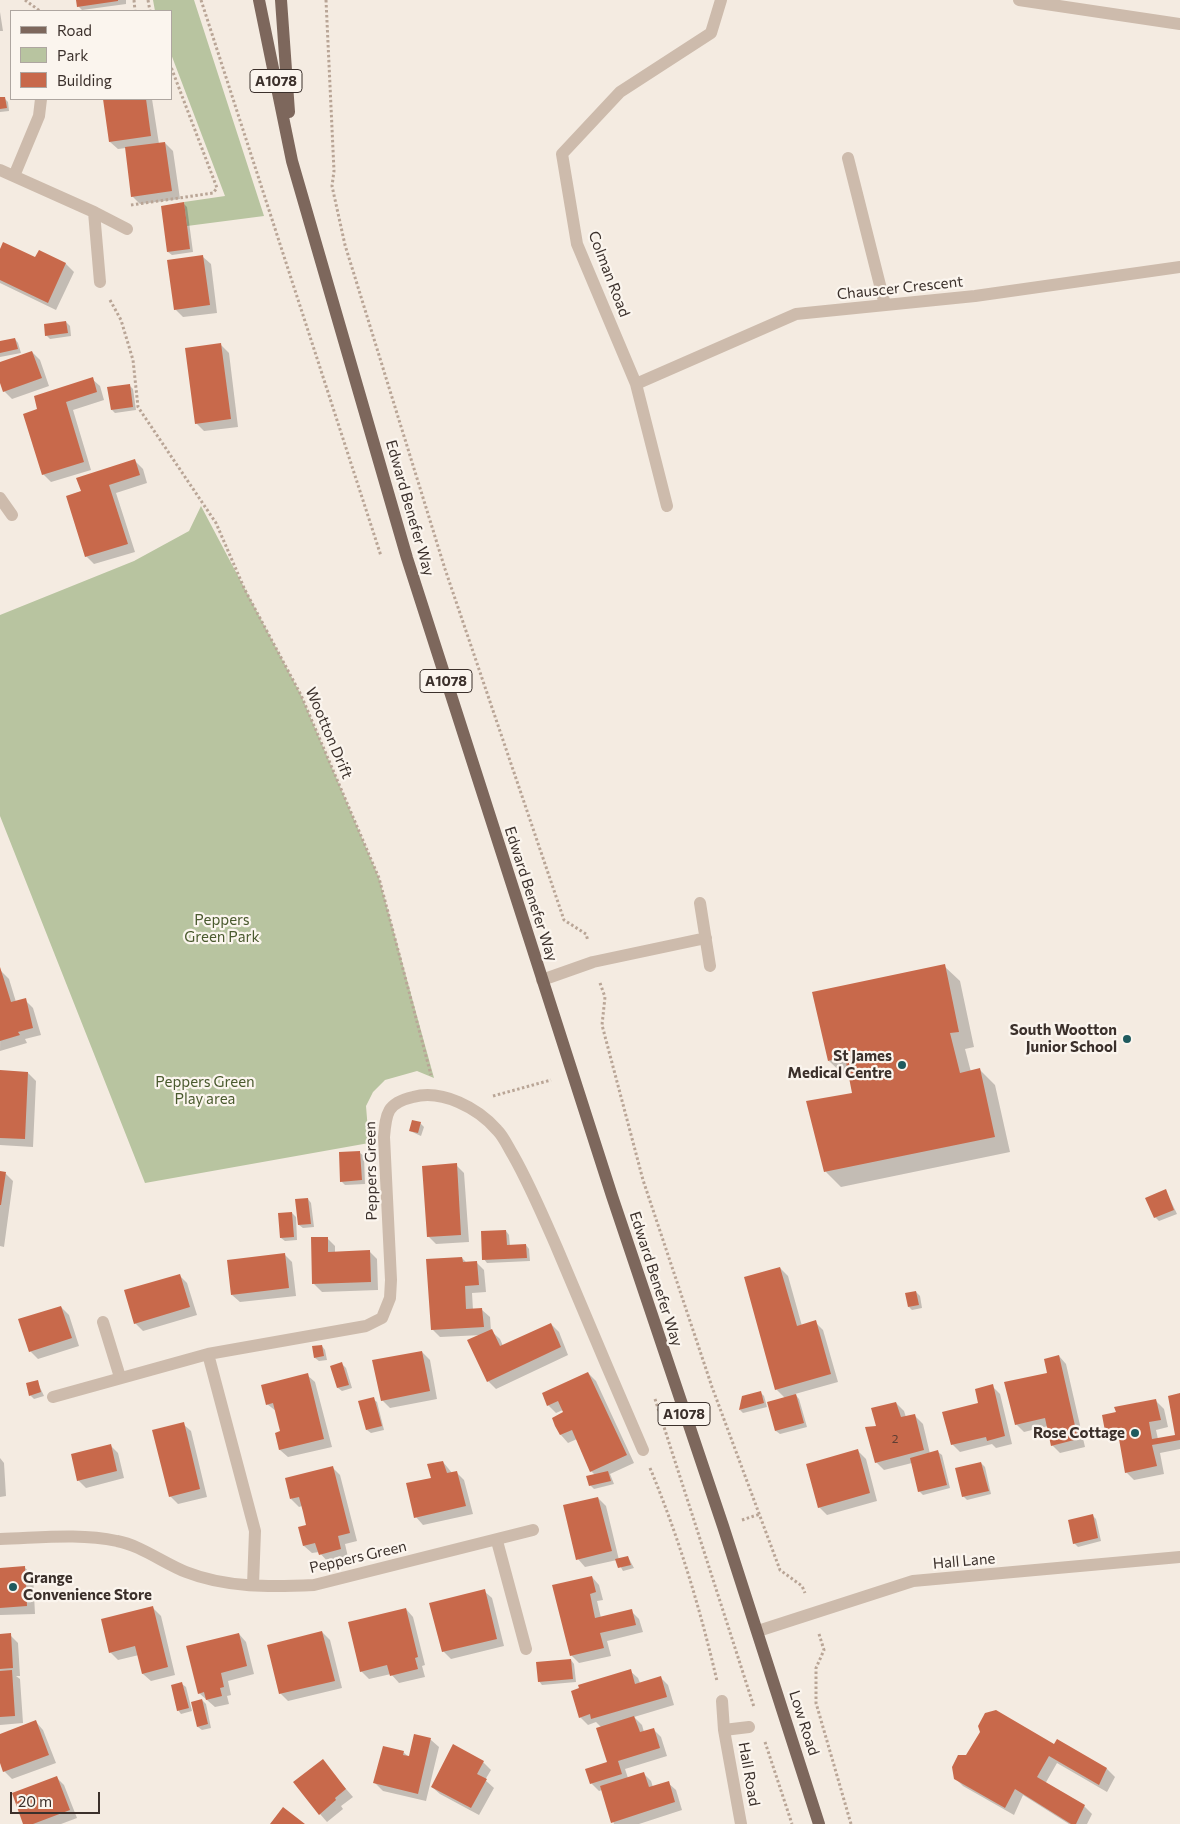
<!DOCTYPE html>
<style>
body{margin:0}
#map{position:relative;width:1180px;height:1824px;overflow:hidden;background:#f4ebe1;font-family:Commissioner,sans-serif}
canvas{display:block}
.legend{position:absolute;left:10px;top:10px;width:162px;height:90px;box-sizing:border-box;background:#fbf5ee;border:1px solid #aea6a0;margin:0;padding:6px 9px;list-style:none;font-size:15px;color:#3b302b}
.legend li{display:flex;align-items:center;gap:10px;height:25px}
.legend b{width:25px;border:1px solid #aea6a0}
.scale{position:absolute;left:10px;top:1792px;width:90px;height:22px;box-sizing:border-box;border:2px solid #3b302b;border-top:0;padding-left:6px;font-size:15px;line-height:18px;white-space:nowrap;color:#3b302b;-webkit-text-stroke:4px #fbf5ee;paint-order:stroke}
</style>
<div id="map">
<canvas width="1180" height="1824"></canvas>
<ul class="legend">
<li><b style="height:6px;background:#7d675c"></b>Road</li>
<li><b style="height:14px;background:#b8c4a0"></b>Park</li>
<li><b style="height:14px;background:#c8694b"></b>Building</li>
</ul>
<div class="scale">20 m</div>
</div>
<script>
const ctx = document.querySelector('canvas').getContext('2d');
ctx.lineJoin = 'round';
function fillPath(path, color) {
  ctx.fillStyle = color;
  ctx.fill(path, 'evenodd');
}
function strokePath(path, color, width, dash) {
  ctx.strokeStyle = color;
  ctx.lineWidth = width;
  ctx.lineCap = dash ? 'butt' : 'round';
  ctx.setLineDash(dash || []);
  ctx.stroke(path);
}
function label(font, color, halo, rows, align = 'center') {
  ctx.font = font + ' Commissioner,sans-serif';
  ctx.lineWidth = 4.5;
  ctx.setLineDash([]);
  ctx.textBaseline = 'middle';
  ctx.strokeStyle = halo;
  ctx.fillStyle = color;
  for (const [text, x, y, turn = 0] of rows) {
    ctx.save();
    ctx.translate(x, y);
    ctx.rotate((+turn || 0) * Math.PI / 180);
    ctx.textAlign = isNaN(turn) ? turn : align;
    if (halo) ctx.strokeText(text, 0, 0);
    ctx.fillText(text, 0, 0);
    ctx.restore();
  }
}
fillPath(new Path2D(`
 M153 0H194L264 216 187 226 184 202 225 196 171 54V11H155Z
 M201 506 301 695 379 878 434 1078 417 1071 385 1080 373 1092 366 1106 369 1143 145 1183 0 816V615L134 561 189 531Z`), '#b8c4a0');
fillPath(new Path2D(`
 M77 0H126V4L82 10 78 6Z
 M0 12 3 31H0Z
 M0 98H4L8 102 9 111 0 112Z
 M104 99H152L159 144 165 143 173 151 180 199 140 204 132 196 126 148 118 149 110 142Z
 M184 204 187 207 193 252 172 255 168 252Z
 M0 252 36 259 39 252 66 264 74 272 56 310 0 283Z
 M203 257 211 264 217 313 183 317 175 309Z
 M66 322 70 326 71 336 50 339 46 335Z
 M15 339 18 343 21 353 0 357V342Z
 M221 345 229 353 238 427 204 431 196 423Z
 M32 352 40 360 49 386 12 399 4 391 0 379V364Z
 M92 379 100 386 104 400 73 410 91 470 51 482 43 474 39 410Z
 M129 385 133 389 136 410 115 413 112 410Z
 M135 461 143 469 147 483 116 493 135 552 94 564 86 556 82 492Z
 M944 966 960 981 974 1047 965 1049 971 1072 980 1070 995 1085 1010 1152 841 1187 826 1172 853 1094 849 1075 845 1076 829 1061Z
 M1 971 9 979 16 1002 25 1000 33 1008 41 1035 25 1039 27 1043 0 1051Z
 M0 1071 28 1073 36 1081 33 1147 0 1145Z
 M420 1123 424 1127 421 1136 410 1131Z
 M360 1153 364 1156 365 1184 345 1185 341 1181Z
 M456 1165 464 1173 469 1242 436 1244 428 1236Z
 M0 1173 6 1174 13 1181 4 1247 0 1246Z
 M1166 1191 1177 1214 1159 1221 1155 1217Z
 M308 1199 311 1203 314 1227 303 1228 299 1225Z
 M292 1213 296 1217 297 1240 285 1241 281 1238Z
 M506 1231 509 1235 510 1246 526 1245 529 1249 530 1261 487 1263 484 1259Z
 M327 1238 335 1246V1253L369 1251 377 1259 378 1290 322 1292 314 1284Z
 M284 1254 292 1262 296 1296 240 1302 232 1295Z
 M462 1258 467 1263 476 1262 484 1270 486 1292 472 1293 473 1310H482L490 1317 491 1331 500 1339 503 1346 551 1324 559 1332 568 1355 496 1389 488 1381 482 1335 440 1337 432 1329Z
 M780 1268 788 1276 802 1326 815 1322 823 1330 838 1382 795 1394 799 1399 807 1427 780 1434 776 1431 785 1398 776 1389Z
 M179 1275 187 1283 197 1315 143 1331 135 1323Z
 M916 1292 920 1296 922 1308 912 1310 909 1307Z
 M61 1307 69 1315 79 1346 38 1359 30 1351Z
 M322 1346 325 1350 327 1360 319 1361 315 1358Z
 M422 1352 430 1360 437 1399 390 1408 382 1400Z
 M1059 1356 1066 1364 1085 1447 1060 1453 1052 1445 1048 1426 1024 1432 1016 1424Z
 M342 1364 346 1368 352 1388 342 1391 338 1388Z
 M588 1373 596 1381 634 1463 610 1474 614 1484 594 1489 590 1485 595 1475 591 1471 577 1439 568 1443 561 1435 553 1418 565 1413 563 1410 556 1413 548 1405Z
 M307 1375 315 1382 332 1447 288 1457 280 1450 281 1432 276 1411 267 1404Z
 M37 1381 44 1396 34 1399 30 1395Z
 M992 1386 1000 1394 1012 1444 996 1448 992 1444 960 1452 952 1444Z
 M760 1392 764 1396 767 1407 743 1413 740 1410Z
 M1180 1395V1449L1160 1453 1164 1474 1134 1480 1126 1472 1120 1437 1114 1438 1106 1430 1156 1401 1164 1409 1168 1427 1156 1430 1158 1439 1177 1436Z
 M373 1399 377 1402 384 1430 371 1433 367 1430Z
 M896 1403 904 1411 906 1417 915 1416 923 1424 930 1454 938 1452 942 1455 950 1488 923 1495 919 1491 912 1463 884 1470 876 1462 877 1427Z
 M183 1424 191 1431 207 1497 178 1504 170 1496Z
 M111 1446 118 1453 124 1478 86 1488 78 1480Z
 M858 1451 866 1459 877 1501 827 1515 819 1507Z
 M0 1458 4 1463 6 1496 0 1497Z
 M443 1462 452 1473 456 1472 464 1480 473 1514 423 1525 416 1517 432 1479Z
 M981 1463 985 1467 991 1494 967 1500 963 1496Z
 M332 1467 340 1475 357 1541 345 1544 348 1557 328 1562 319 1552 312 1553 304 1546 308 1526 302 1506 299 1507 291 1499Z
 M598 1498 606 1506 619 1560 628 1557 634 1568 623 1571 617 1560 585 1567 578 1559Z
 M1092 1515 1096 1519 1101 1541 1078 1547 1074 1543Z
 M25 1568 33 1575 35 1614 0 1615V1569Z
 M592 1577 599 1585 603 1600 597 1601 601 1618 631 1611 639 1619 643 1632 607 1641 611 1656 579 1663 571 1655Z
 M484 1591 492 1598 504 1646 451 1659 443 1651Z
 M153 1608 161 1616 175 1675 151 1681 143 1674 139 1655 118 1660 110 1652Z
 M406 1609 413 1617 425 1665 422 1666 425 1677 399 1683 391 1674 369 1679 361 1671Z
 M322 1632 330 1640 342 1688 288 1701 280 1693Z
 M239 1634 246 1642 254 1674 228 1681 231 1695 227 1696 229 1704 215 1707 199 1693Z
 M0 1635H10L18 1643 20 1676H16L20 1679 23 1723 0 1725Z
 M571 1660 574 1664 576 1682 542 1685 539 1681Z
 M630 1671 638 1678 640 1683 660 1677 668 1685 674 1705 634 1717 642 1725 644 1732 653 1729 661 1737 667 1756 625 1769 628 1778 643 1773 651 1781 653 1787 668 1783 676 1790 682 1810 639 1824H614L602 1790 599 1791 591 1783 609 1763 601 1727 596 1722 588 1725 580 1717Z
 M182 1684 186 1687 192 1711 181 1714 178 1710Z
 M202 1700 206 1704 211 1728 202 1730 198 1727Z
 M36 1722 43 1730 56 1763 12 1779 4 1771 0 1759V1735Z
 M415 1736 431 1740 439 1747 426 1801 383 1791 375 1783 403 1752 410 1758Z
 M1057 1741 1107 1769 1115 1777 1107 1792 1057 1763 1045 1784 1084 1806 1092 1814 1087 1824H1069L1023 1795 1014 1815 963 1786 955 1778 1055 1746Z
 M322 1761 353 1797 341 1806 343 1809 327 1822 320 1814Z
 M483 1762 491 1770 485 1780 494 1788 479 1815 440 1794 432 1787Z
 M56 1777 64 1785 77 1818 61 1824H24Z`), '#0003');
fillPath(new Path2D(`
 M76 0H118V1L77 7Z
 M0 97H5L7 108 0 109Z
 M103 99H146L151 136 109 142Z
 M165 142 172 191 131 197 125 147Z
 M184 202 190 249 167 252 161 206Z
 M3 242 35 257 39 250 66 263 48 303 0 280V249Z
 M203 255 210 305 174 310 167 260Z
 M66 321 68 333 45 336 44 324Z
 M15 338 18 349 0 353V341Z
 M221 343 231 419 195 424 185 348Z
 M32 351 42 378 3 392 0 383V362Z
 M93 377 97 392 66 402 84 462 42 475 23 414 37 409 34 396Z
 M130 384 133 407 111 410 107 387Z
 M135 459 140 475 109 485 128 544 85 557 66 496 81 491 76 478Z
 M945 964 959 1032 950 1033 960 1073 980 1068 995 1137 824 1172 806 1101 852 1093 845 1057 828 1061 812 992Z
 M0 967 11 1002 26 998 33 1028 18 1032 20 1035 0 1041Z
 M0 1070 28 1072 25 1139 0 1138Z
 M412 1120 421 1122 418 1133 409 1131Z
 M360 1151 362 1180 340 1182 339 1152Z
 M457 1163 461 1235 427 1237 422 1166Z
 M0 1171 6 1172 1 1205H0Z
 M1166 1189 1174 1210 1154 1218 1145 1198Z
 M308 1198 311 1224 298 1225 295 1199Z
 M292 1212 294 1237 280 1238 278 1213Z
 M506 1230 507 1245 526 1244 527 1258 482 1260 481 1231Z
 M311 1237H328V1252L370 1250 371 1282 312 1284Z
 M285 1253 289 1288 231 1295 227 1260Z
 M462 1257 463 1262 477 1261 479 1285 465 1286 466 1309 482 1308 484 1327 431 1330 426 1259Z
 M780 1267 797 1326 816 1320 831 1374 775 1390 744 1277Z
 M180 1274 190 1307 134 1324 124 1290Z
 M916 1291 919 1305 908 1307 905 1293Z
 M61 1306 72 1338 29 1352 18 1319Z
 M551 1323 561 1347 487 1382 467 1340 492 1329 500 1346Z
 M322 1345 324 1356 314 1358 312 1346Z
 M422 1351 430 1391 381 1401 372 1360Z
 M1059 1355 1078 1439 1051 1446 1045 1418 1015 1425 1004 1382 1047 1373 1044 1359Z
 M342 1362 349 1385 337 1388 330 1366Z
 M588 1372 627 1455 590 1472 572 1430 560 1435 555 1426 552 1418 563 1412 558 1401 547 1406 542 1393Z
 M308 1373 324 1439 279 1450 275 1433 280 1431 273 1403 266 1405 261 1385Z
 M38 1380 41 1392 29 1396 26 1383Z
 M993 1384 1005 1436 987 1441 986 1437 951 1445 942 1412 978 1403 975 1389Z
 M761 1391 764 1403 739 1410 742 1396Z
 M1180 1393V1440L1152 1445 1157 1466 1125 1473 1117 1428 1105 1431 1102 1415 1116 1412 1114 1407 1156 1399 1161 1420 1149 1422 1152 1439 1175 1435 1168 1396Z
 M796 1394 804 1423 775 1431 767 1402Z
 M374 1397 382 1426 366 1430 358 1401Z
 M896 1402 901 1417 915 1414 924 1450 875 1463 865 1427 876 1426 871 1408Z
 M184 1422 200 1489 169 1497 152 1430Z
 M111 1444 117 1471 77 1481 71 1454Z
 M858 1449 870 1493 818 1508 806 1464Z
 M938 1450 947 1485 918 1492 910 1458Z
 M443 1461 447 1473 457 1471 466 1506 414 1518 406 1483 431 1478 427 1464Z
 M981 1462 989 1491 962 1497 955 1468Z
 M333 1466 350 1533 338 1536 341 1549 319 1555 315 1543 303 1546 298 1527 306 1525 303 1512 299 1497 290 1499 285 1478Z
 M608 1471 611 1481 589 1486 586 1476Z
 M598 1497 612 1551 576 1560 563 1505Z
 M1093 1514 1098 1538 1073 1544 1068 1520Z
 M628 1556 631 1565 618 1568 615 1559Z
 M25 1566 27 1606 0 1608V1568Z
 M592 1576 596 1592 590 1594 595 1618 632 1609 636 1625 600 1633 604 1648 570 1656 552 1585Z
 M485 1589 497 1639 442 1652 429 1603Z
 M153 1606 168 1667 142 1674 135 1646 109 1653 101 1619Z
 M406 1608 418 1657 415 1658 418 1669 390 1676 387 1665 360 1672 348 1622Z
 M322 1631 335 1681 279 1694 267 1645Z
 M11 1633 13 1668 0 1669V1634Z
 M239 1633 247 1666 221 1673 224 1687 220 1688 222 1696 206 1700 204 1692 198 1694 186 1646Z
 M571 1659 573 1679 538 1682 536 1662Z
 M631 1669 635 1684 661 1676 667 1697 591 1719 590 1714 579 1718 571 1691 579 1688 578 1685Z
 M12 1670 15 1716 0 1717V1671Z
 M182 1682 189 1708 177 1711 171 1685Z
 M202 1699 208 1724 197 1727 191 1702Z
 M996 1710 1054 1744 1057 1739 1107 1768 1099 1785 1049 1756 1037 1777 1085 1805 1076 1824H1071L1015 1789 1005 1808 954 1779 952 1767 958 1755H966L980 1732 978 1726 985 1713Z
 M634 1716 640 1732 654 1728 660 1748 618 1761 622 1774 590 1784 585 1769 607 1762 596 1728Z
 M36 1720 49 1755 3 1772 0 1763V1734Z
 M414 1734 431 1738 418 1794 373 1783 383 1746 404 1751 403 1755 409 1756Z
 M453 1744 484 1761 477 1774 487 1779 471 1808 431 1787Z
 M323 1759 346 1789 335 1798 336 1800 319 1815 293 1782Z
 M644 1772 649 1787 669 1781 675 1802 611 1823 600 1786Z
 M57 1776 70 1810 33 1824H23L12 1793Z
 M283 1807 305 1824H270Z`), '#c8694b');
strokePath(new Path2D(`
 M25 0 40 11
 M134 0 135 11
 M148 0 150 11
 M201 0 381 556
 M326 0 334 171 332 186 345 245 445 569 564 920 586 934 588 941
 M131 205 213 193 217 188 171 67
 M110 300 121 320 133 360 138 407 216 523 245 590 301 695 379 878 431 1075
 M600 983 605 997 602 1025 643 1180 712 1387 780 1570 802 1586 805 1593
 M493 1096 551 1080
 M655 1399 754 1707
 M650 1468C679 1538 700 1608 717 1681
 M742 1520 760 1514
 M819 1634 824 1650 816 1668V1703L851 1824
 M765 1742 792 1824`), '#b9a596', 3, [2.5, 2.5]);
strokePath(new Path2D(`
 M1019 0 1180 24
 M848 158 885 305
 M0 170 94 212 100 282
 M14 176 39 116 41 99
 M94 212 127 229
 M636 384 796 314 975 296 1180 267
 M0 498 12 515
 M667 506 636 384 577 244 562 154 620 92 711 33 721 0
 M700 903 710 966
 M542 980 593 962 706 938
 M103 1322 120 1377
 M53 1397 208 1354
 M0 1539C39 1538 79 1533 117 1541 140 1545 165 1564 186 1572 226 1588 272 1587 314 1585L533 1530
 M497 1541 526 1649
 M253 1585 255 1531 208 1354 366 1326 382 1318 390 1298 391 1280 384 1137C386 1113 387 1103 413 1097 442 1089 478 1108 497 1130 504 1137 508 1147 513 1155 530 1185 543 1216 557 1248 585 1315 614 1383 643 1450
 M758 1631 913 1581 1180 1557
 M722 1701 724 1730 741 1824
 M724 1730 749 1727`), '#cdbbac', 12);
strokePath(new Path2D(`
 M259 0 292 161 407 558 612 1196 723 1526 819 1824
 M281 0 289 112`), '#7d675c', 12);
for (const [x, y, r, color] of [
 [1127,1039,5,"#1f5a5e"],
 [902,1065,5,"#1f5a5e"],
 [1135,1433,5,"#1f5a5e"],
 [13,1587,5,"#1f5a5e"]
]) {
  const dot = new Path2D();
  dot.arc(x, y, r, 0, 2 * Math.PI);
  ctx.fillStyle = color;
  ctx.fill(dot);
  strokePath(dot, '#fbf5ee', 2);
}
label('12px', '#5e3e33', null, [
 ["2",895,1439]
]);
for (const [x, y, w] of [
 [276,81,52],
 [446,681,52],
 [684,1414,52]
]) {
  const box = new Path2D();
  box.roundRect(x - w / 2, y - 11.5, w, 23, 4);
  ctx.fillStyle = '#fbf5ee';
  ctx.fill(box);
  strokePath(box, '#3b302b', 1);
}
label('bold 14px', '#3b302b', null, [
 ["A1078",276,81],
 ["A1078",446,681],
 ["A1078",684,1414]
]);
label('15px', '#3b302b', '#fbf5ee', [
 ["Colman Road",609,274,69],
 ["Chauscer Crescent",900,288,-6],
 ["Edward Benefer Way",410,508,74],
 ["Wootton Drift",329,733,67],
 ["Edward Benefer Way",531,894,72],
 ["Peppers Green",371,1171,-91],
 ["Edward Benefer Way",656,1279,72],
 ["Peppers Green",358,1557,-13],
 ["Hall Lane",964,1561,-5],
 ["Low Road",804,1723,72],
 ["Hall Road",749,1774,80]
]);
label('15px', '#4a5a2e', '#fbf5ee', [
 ["Peppers",222,920],
 ["Green Park",222,937],
 ["Peppers Green",205,1082],
 ["Play area",205,1099]
]);
label('bold 15px', '#3b302b', '#fbf5ee', [
 ["South Wootton",1117,1030],
 ["Junior School",1117,1047],
 ["St James",892,1056],
 ["Medical Centre",892,1073],
 ["Rose Cottage",1125,1433],
 ["Grange",23,1578,"left"],
 ["Convenience Store",23,1595,"left"]
], 'right');
</script>
